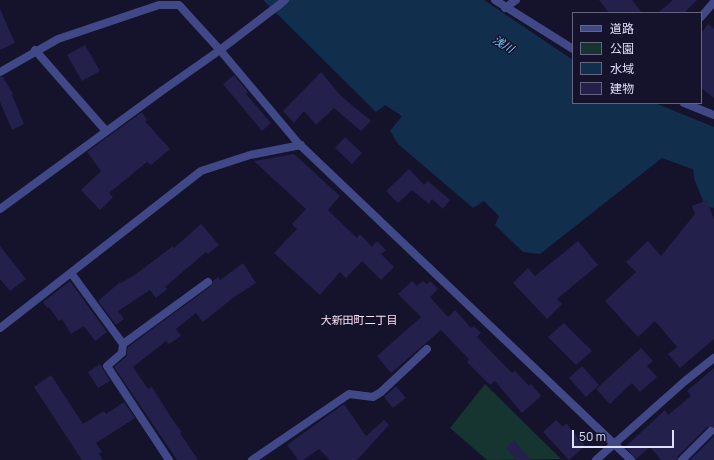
<!DOCTYPE html>
<meta charset="utf-8">
<style>
body{margin:0}
#map{position:relative;width:714px;height:460px;overflow:hidden;background:#14132b;font-family:Manrope,"Noto Sans JP",sans-serif}
canvas{display:block}
.legend{position:absolute;left:572px;top:12px;width:130px;height:92px;box-sizing:border-box;background:#14132b;border:1px solid #65657f;margin:0;padding:5px 7px;list-style:none;font-size:12px;color:#dfe0fd}
.legend li{display:flex;align-items:center;gap:8px;height:20px}
.legend b{width:20px;border:1px solid #65657f}
.scale{position:absolute;left:572px;top:430px;width:102px;height:18px;box-sizing:border-box;border:2px solid #dfe0fd;border-top:0;padding-left:5px;font-size:12px;line-height:14px;white-space:nowrap;color:#dfe0fd;-webkit-text-stroke:3px #14132b;paint-order:stroke}
</style>
<div id="map">
<canvas width="714" height="460"></canvas>
<ul class="legend">
<li><b style="height:5px;background:#414887"></b>道路</li>
<li><b style="height:11px;background:#163530"></b>公園</li>
<li><b style="height:11px;background:#112e4c"></b>水域</li>
<li><b style="height:11px;background:#23204b"></b>建物</li>
</ul>
<div class="scale">50 m</div>
</div>
<script>
const ctx = document.querySelector('canvas').getContext('2d');
ctx.lineJoin = 'round';
function fillPath(path, color) {
  ctx.fillStyle = color;
  ctx.fill(path, 'evenodd');
}
function strokePath(path, color, width, dash) {
  ctx.strokeStyle = color;
  ctx.lineWidth = width;
  ctx.lineCap = dash ? 'butt' : 'round';
  ctx.setLineDash(dash || []);
  ctx.stroke(path);
}
function label(font, color, halo, rows, align = 'center') {
  ctx.font = font + ' Manrope,"Noto Sans JP",sans-serif';
  ctx.lineWidth = 3;
  ctx.setLineDash([]);
  ctx.textBaseline = 'middle';
  ctx.strokeStyle = halo;
  ctx.fillStyle = color;
  for (const [text, x, y, turn = 0] of rows) {
    ctx.save();
    ctx.translate(x, y);
    ctx.rotate((+turn || 0) * Math.PI / 180);
    ctx.textAlign = isNaN(turn) ? turn : align;
    if (halo) ctx.strokeText(text, 0, 0);
    ctx.fillText(text, 0, 0);
    ctx.restore();
  }
}
fillPath(new Path2D(`
 M485 384 561 459 487 460 450 428Z`), '#163530');
fillPath(new Path2D(`
 M263 0H484L573 60V103H655L714 127V177L662 158 540 254 523 252 495 225 499 216 484 201 473 208 398 144 390 131 402 116 385 105 376 112Z`), '#112e4c');
strokePath(new Path2D(`
 M703 142 706 176 714 196`), '#112e4c', 24);
fillPath(new Path2D(`
 M599 0H632L642 13H609Z
 M673 0H697L684 13H658Z
 M0 9 15 43 0 50Z
 M708 24 714 29V98L701 88V33Z
 M85 45 100 71 82 81 67 55Z
 M321 72 341 96 371 121 361 131 334 108 316 125 304 111 294 123 283 111Z
 M234 75 248 92 246 94 271 123 262 131 223 84Z
 M0 77H3L13 94 12 95 24 124 12 130 0 102Z
 M142 112 147 120 145 121 170 149 151 165 147 162 109 193 113 197 100 210 81 190 101 171 87 152Z
 M345 137 362 153 352 164 335 148Z
 M294 154 340 196 328 210 357 238 360 234 372 247 377 241 386 250 381 254 394 267 381 280 362 261 346 278 340 272 320 295 274 253 297 229 292 224 306 209 254 161Z
 M409 169 424 185 428 181 450 200 443 209 432 199 429 204 412 190 398 203 386 191Z
 M707 200 714 220V339L680 368 668 354 677 347 655 321 638 337 605 301 636 272 626 262 648 241 661 256 695 214 692 206Z
 M201 224 219 245 208 254 206 252 165 287 167 289 156 298 150 290 118 311 124 319 116 325 98 301 120 282 121 283 136 274 173 246 174 248Z
 M578 241 598 265 557 299 562 304 547 319 513 283 528 268 535 276Z
 M0 246 26 279 10 291 0 279Z
 M243 263 256 283 234 297 203 322 196 313 176 329 181 336 169 344 166 341 133 367 148 389 152 387 172 419 182 432 180 433 198 460H177L114 367 126 357 128 347 211 286 213 281 218 277 220 280Z
 M70 281 107 332 95 341 84 326 71 334 62 319 59 321 49 307 47 308 43 302Z
 M412 281 417 286 423 281 427 284 430 281 438 289 430 297 448 317 455 310 471 328 474 326 481 333 477 337 512 373 515 371 529 386 531 384 541 396 522 413 495 381 490 385 467 362 469 359 441 330 391 373 377 356 421 317 398 294Z
 M564 323 592 351 576 365 548 337Z
 M641 348 653 361 647 366 657 377 640 392 632 383 610 404 596 389Z
 M100 364 110 381 98 388 88 372Z
 M582 366 599 385 586 397 569 378Z
 M714 368V427H707L678 456 677 460H661L650 447 636 459 625 447 665 410 668 415 691 396 687 391Z
 M51 375 83 424 104 411 106 414 124 402 135 418 96 443 102 452 99 454 103 460H82L34 387Z
 M396 386 406 398 393 408 384 397Z
 M344 404 366 436 384 420 389 425 357 460H330L319 449 303 460H298L287 445Z
 M556 420 563 427 566 423 585 446 569 460 543 432Z
 M714 436V460H690Z
 M514 440 531 460H516L506 448Z`), '#23204b');
strokePath(new Path2D(`
 M495 0 573 49
 M279 5 285 0
 M505 8 516 0
 M701 17 714 2
 M35 50 106 131
 M0 72 58 39 159 5H179L220 50 298 143 631 460
 M684 103 714 115
 M71 273 123 344 122 353 107 366 169 460
 M0 328 201 171 250 155 301 145
 M123 344 208 282
 M252 460 349 394 373 397 381 392 427 349
 M596 460 685 381 714 358
 M682 460 711 431`), '#414887', 8);
strokePath(new Path2D(`
 M0 209 163 90 220 50 279 5`), '#414887', 8);
label('italic 11px', '#74cbf7', '#14132b', [
 ["浅川",503,45,32]
]);
label('11px', '#fde1f7', '#14132b', [
 ["大新田町二丁目",359,321]
]);
</script>
